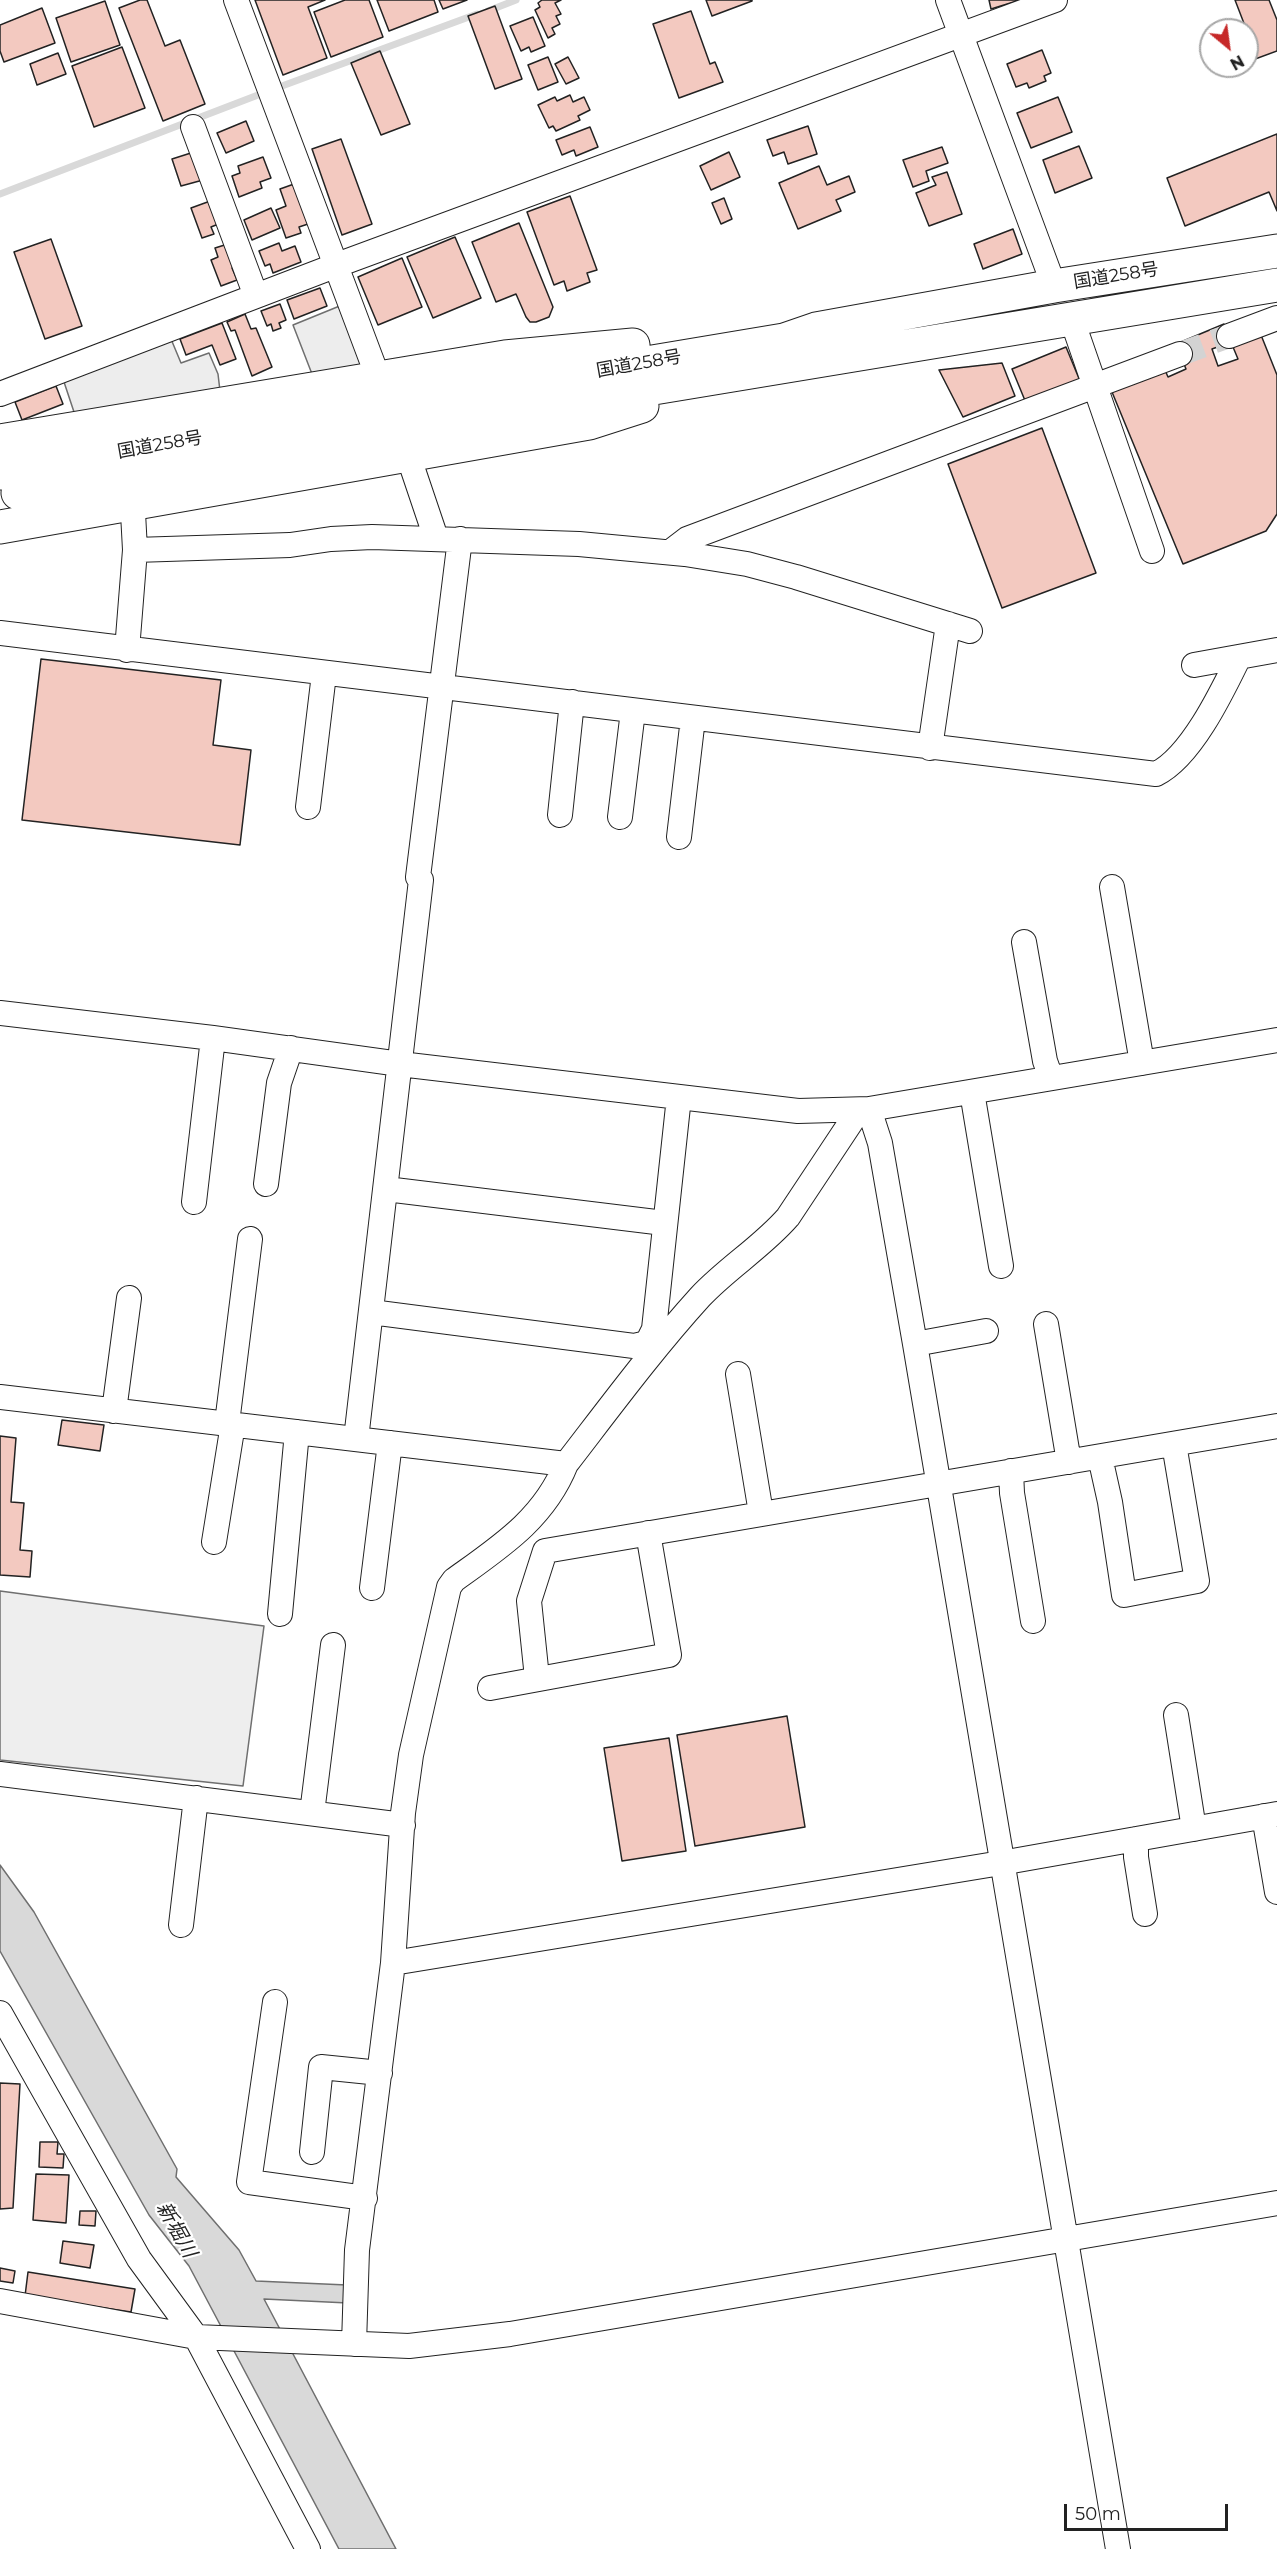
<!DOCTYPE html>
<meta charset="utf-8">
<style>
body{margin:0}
#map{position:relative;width:1277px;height:2549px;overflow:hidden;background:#fff;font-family:Montserrat,sans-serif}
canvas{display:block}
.north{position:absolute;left:1199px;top:18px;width:60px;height:60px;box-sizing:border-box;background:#fff;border:2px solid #a7a7a7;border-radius:50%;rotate:151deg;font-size:16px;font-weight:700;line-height:24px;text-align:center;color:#222}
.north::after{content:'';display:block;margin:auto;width:21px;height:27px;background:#c62828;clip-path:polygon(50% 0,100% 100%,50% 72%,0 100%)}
.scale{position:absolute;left:1064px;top:2504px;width:164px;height:27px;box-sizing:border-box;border:3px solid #222;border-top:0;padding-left:8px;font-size:18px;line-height:21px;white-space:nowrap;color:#222;-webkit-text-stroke:4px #fff;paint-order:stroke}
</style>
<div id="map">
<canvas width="1277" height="2549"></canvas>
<div class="north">N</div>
<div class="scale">50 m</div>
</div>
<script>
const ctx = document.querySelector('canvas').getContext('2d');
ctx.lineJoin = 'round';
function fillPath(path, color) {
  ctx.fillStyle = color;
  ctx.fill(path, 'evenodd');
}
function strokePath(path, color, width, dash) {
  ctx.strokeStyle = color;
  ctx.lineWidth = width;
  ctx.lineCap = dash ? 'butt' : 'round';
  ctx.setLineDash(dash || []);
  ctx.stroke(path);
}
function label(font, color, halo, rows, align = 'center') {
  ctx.font = font + ' Montserrat,"Noto Sans JP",sans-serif';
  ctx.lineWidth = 4.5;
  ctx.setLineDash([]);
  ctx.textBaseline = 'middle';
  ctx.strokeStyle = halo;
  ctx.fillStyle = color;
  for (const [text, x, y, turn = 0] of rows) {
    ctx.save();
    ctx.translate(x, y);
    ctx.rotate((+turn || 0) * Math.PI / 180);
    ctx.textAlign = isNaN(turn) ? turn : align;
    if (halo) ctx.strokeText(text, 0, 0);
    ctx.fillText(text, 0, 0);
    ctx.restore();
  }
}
const green = new Path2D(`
 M0 1591 264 1626 243 1786 0 1760Z`);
fillPath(green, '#eee');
strokePath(green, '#6f6f6f', 1.5);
const parking = new Path2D(`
 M347 303 372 366 312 374 293 325Z
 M171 339 181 363 209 353 218 374 220 391 75 415 64 382Z`);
fillPath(parking, '#ededed');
strokePath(parking, '#6f6f6f', 1.5);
const water = new Path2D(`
 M0 1865 34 1912 177 2169 176 2177 239 2250 256 2281 347 2285 348 2303 264 2299 396 2549H339L189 2266 149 2215 0 1951Z`);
fillPath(water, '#d9d9d9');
strokePath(water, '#6f6f6f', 1.5);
strokePath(new Path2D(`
 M488 11 516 0
 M282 86 477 14
 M0 194 258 95`), '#d9d9d9', 7);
const building = new Path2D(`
 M140 0H147L165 46 180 40 205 104 163 121 119 8Z
 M255 0H325L308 7 327 58 283 75Z
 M345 0H369L383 37 331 57 314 12Z
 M377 0H434L438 12 389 31Z
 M439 0H467L443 9Z
 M561 0 555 3 561 14 556 16 560 24 552 28 555 34 548 38 535 10 540 7 538 3 542 0Z
 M706 0H752V1L712 16Z
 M989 0H1020L991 9Z
 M1235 0H1269L1277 20V51L1247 62V40L1250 39Z
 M105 1 120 45 71 62 56 18Z
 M495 6 522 79 495 89 468 16Z
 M42 8 55 43 4 62 0 51V25Z
 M691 11 710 64 715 62 723 82 679 98 653 24Z
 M533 17 545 46 531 52 529 47 521 51 510 26Z
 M122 47 145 108 94 127 72 66Z
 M1042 50 1051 73 1044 76 1046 81 1029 88 1027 83 1016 87 1007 64Z
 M380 51 410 124 381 135 351 63Z
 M58 53 66 74 37 85 30 64Z
 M548 57 558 82 538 90 528 65Z
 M568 57 579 78 566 84 555 64Z
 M570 95 573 102 584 97 590 110 578 116 580 120 556 131 553 126 549 128 538 105 555 97 557 101Z
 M1058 97 1072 132 1031 148 1017 113Z
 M246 121 254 141 226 153 217 133Z
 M808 126 817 154 788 164 784 152 773 156 767 140Z
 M590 127 598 147 576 156 574 150 562 155 556 140Z
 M1277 134V211L1269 192 1185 226 1167 178Z
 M341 139 372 224 342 235 312 149Z
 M1079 146 1092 178 1055 193 1043 160Z
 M942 147 948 163 926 171 929 181 913 187 903 160Z
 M194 152 203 180 181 186 172 159Z
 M729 152 740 177 711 190 700 166Z
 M263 157 271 178 260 182 262 188 239 197 232 176 240 173 238 166Z
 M819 166 827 185 849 176 855 192 836 200 841 211 798 229 779 183Z
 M947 172 962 214 929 226 916 193 936 185 932 177Z
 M294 184 308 224 299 227 301 233 286 238 276 210 286 206 280 189Z
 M570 196 597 270 587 273 590 282 567 291 564 281 554 285 527 212Z
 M724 198 732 219 721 224 712 203Z
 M213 200 221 223 211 227 214 234 202 238 191 208Z
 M271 208 280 228 252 240 244 220Z
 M519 223 553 307 549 317 536 322H530L526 317 516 294 496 302 472 242Z
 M1013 229 1022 254 983 269 974 244Z
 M455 237 481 298 433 318 407 257Z
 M51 239 82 326 45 339 14 252Z
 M231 243 239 266 232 268 237 280 221 286 211 260 218 257 215 248Z
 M279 243 282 251 295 246 301 262 273 273 270 264 265 266 259 251Z
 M402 258 422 307 378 325 358 277Z
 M320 288 327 306 294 319 287 300Z
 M280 304 286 320 279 323 281 328 273 331 271 324 267 326 261 311Z
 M245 314 251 329 256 328 272 367 252 376 235 330 231 331 227 322Z
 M222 323 236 359 220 365 212 345 186 355 180 339Z
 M1224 324 1231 342 1212 349 1218 366 1238 359 1233 347 1261 335 1277 375V514L1266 531 1183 564 1112 392 1165 370 1168 377 1186 369 1176 344Z
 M1066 347 1080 381 1026 403 1012 369Z
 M1002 363 1015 396 963 417 939 370Z
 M56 386 63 404 22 420 15 402Z
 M1042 428 1096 573 1002 608 948 464Z
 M41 659 221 680 213 745 251 750 240 845 22 820Z
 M62 1420 104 1425 100 1451 58 1445Z
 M0 1436 16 1438 11 1502 24 1503 20 1550 32 1551 30 1577 0 1575Z
 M787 1716 805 1827 695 1846 677 1735Z
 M669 1738 686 1851 622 1861 604 1748Z
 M0 2083 20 2084 13 2208 0 2209Z
 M40 2142H58L57 2154H64L63 2168 39 2167Z
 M36 2174 69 2175 66 2223 33 2220Z
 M80 2211H96L95 2226 79 2225Z
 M63 2241 94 2245 90 2268 60 2263Z
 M0 2268 15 2271 13 2283 0 2281Z
 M28 2272 135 2289 131 2312 25 2296Z`);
fillPath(building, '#f3c9c0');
strokePath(building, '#222', 1.5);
strokePath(new Path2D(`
 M1180 354 1229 336`), '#d3d3d3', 24, [24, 12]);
const minor = new Path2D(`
 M236 0 379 380
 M948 0 1054 286
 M193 127 256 296
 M1071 317 1152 551
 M1229 336 1277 318
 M0 394 337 265 1055 0
 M408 455 436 538
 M135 550 290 545 331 539 372 537 579 544 685 554 747 564 796 577 970 631
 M670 552 687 539 1180 354
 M0 633 1156 774C1191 757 1222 692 1239 657
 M127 650 135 550 132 494
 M1194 665 1277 650
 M930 748 948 624
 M308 807 324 674
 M560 815 572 702
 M620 817 633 711
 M679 837 693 718
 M1112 887 1142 1063
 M1024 942 1045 1061 1051 1078
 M0 1013 213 1038 400 1064 798 1111 869 1109 1277 1040
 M972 1092 1001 1266
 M869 1109 880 1143 915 1344 1118 2549
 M266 1184 279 1083 291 1048
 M386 1189 664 1223
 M194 1202 213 1038
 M371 1312 634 1346 647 1343 655 1348
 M1046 1324 1069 1462
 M647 1343 654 1329 679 1097
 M915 1344 986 1331
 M738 1374 761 1513
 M0 1397 566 1464
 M114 1411 129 1298
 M227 1423 250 1239
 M356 1439 421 880 418 877 460 539
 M1100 1457 1110 1502 1124 1595 1197 1581 1174 1444
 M1011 1471 1012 1493 1033 1621
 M214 1542 233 1424
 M372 1588 390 1443
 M280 1614 297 1432
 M537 1678 529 1601 545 1551 1277 1426
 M490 1688 669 1655 648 1533
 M1176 1715 1194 1829
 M0 1774 403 1825
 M312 1813 333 1645
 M1264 1816 1277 1892
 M1136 1839V1857L1145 1914
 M181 1925 196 1798
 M393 1963 1001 1863 1277 1814
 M275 2002 249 2182 365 2198
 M0 2013 139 2259 196 2337 308 2549
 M312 2152 321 2067 380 2073
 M0 2301 196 2337 409 2346 510 2334 1277 2203
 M354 2344 357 2250 393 1963 403 1813 411 1755 449 1587 454 1580C500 1547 544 1519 566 1464 610 1407 652 1350 700 1297 727 1268 762 1247 788 1217L859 1110`);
const highway = new Path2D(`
 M0 441 505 357 633 345
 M0 473 150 446 784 340 816 329 1054 286 1277 251
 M18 493 1277 285
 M0 527 589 423 642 406`);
strokePath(minor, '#222', 26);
strokePath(highway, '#222', 35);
strokePath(minor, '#fff', 24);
strokePath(highway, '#fff', 33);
label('18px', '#222', '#fff', [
 ["国道258号",1116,276,-9],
 ["国道258号",639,364,-10],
 ["国道258号",160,445,-10]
]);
label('italic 20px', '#222', '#fff', [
 ["新堀川",176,2230,61]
]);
</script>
